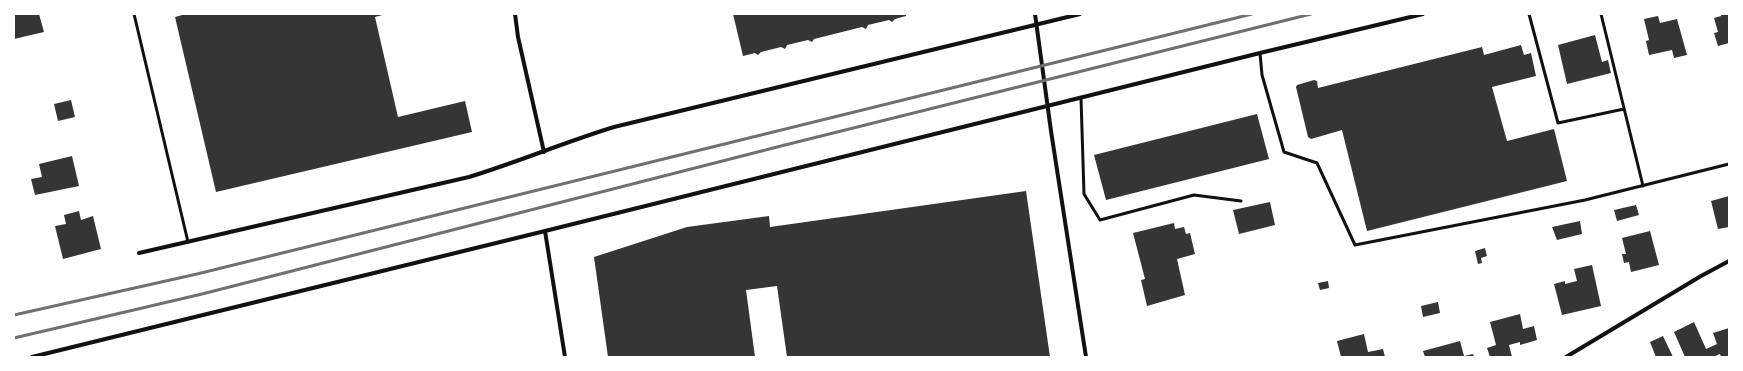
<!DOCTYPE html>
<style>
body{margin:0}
#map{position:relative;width:1743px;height:371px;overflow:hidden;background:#fff;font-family:Mulish,sans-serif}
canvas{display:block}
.frame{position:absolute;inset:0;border:15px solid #fff;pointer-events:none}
</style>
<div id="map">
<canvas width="1743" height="371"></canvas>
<div class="frame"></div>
</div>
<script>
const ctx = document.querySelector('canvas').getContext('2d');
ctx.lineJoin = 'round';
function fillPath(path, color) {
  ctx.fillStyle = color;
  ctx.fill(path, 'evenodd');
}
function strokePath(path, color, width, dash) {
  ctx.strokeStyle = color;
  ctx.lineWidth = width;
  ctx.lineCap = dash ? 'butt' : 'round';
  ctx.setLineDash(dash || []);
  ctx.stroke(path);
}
fillPath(new Path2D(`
 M14 14H39L44 32 14 39Z
 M186 14H386L375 17 398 117 465 101 472 132 216 192 175 17Z
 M733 14H906V16L895 19 892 22 889 20 868 25 866 29 862 27 814 39 812 42 808 40 787 45 785 49 781 47 761 52 758 55 755 53 743 56Z
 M1721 14H1729V43L1718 46 1714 33 1718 32 1714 18 1721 16Z
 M1658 16 1660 23 1677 19 1687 55 1674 58 1672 50 1649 55 1646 41 1649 40 1644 19Z
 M1595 35 1602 62 1608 60 1611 73 1567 84 1558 45Z
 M1521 45 1524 55 1531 53 1536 76 1492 87 1507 141 1554 129 1567 181 1367 231 1342 130 1311 139 1308 137 1296 87 1297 85 1314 80 1317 81 1318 88 1482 47 1484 55Z
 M71 100 75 117 58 121 54 104Z
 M1257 114 1269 159 1106 200 1094 155Z
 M72 156 79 186 35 195 31 179 42 177 39 164Z
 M1026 191 1050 357H787L777 286 746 290 755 357H608L594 257 687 227 769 216 770 227Z
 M1729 196V227L1718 229 1711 201Z
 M1270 202 1275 225 1239 234 1233 210Z
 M1636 205 1639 215 1617 221 1614 210Z
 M79 211 81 220 93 216 101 249 63 259 55 226 66 224 64 215Z
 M1580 221 1582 234 1557 240 1552 227Z
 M1174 223 1175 229 1184 227 1186 234 1190 233 1195 254 1177 259 1185 295 1147 306 1141 280 1145 279 1133 233Z
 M1650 231 1659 265 1631 272 1629 262 1624 263 1622 254H1626L1622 238Z
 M1485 248 1487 256 1481 258 1482 263 1478 264 1475 251Z
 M1592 265 1601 306 1562 315 1554 284 1565 281V284L1577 281 1574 269Z
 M1328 281 1329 288 1320 290 1318 283Z
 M1438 302 1440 313 1423 317 1421 306Z
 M1520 314 1523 329 1534 326 1537 340 1520 345V342L1509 345 1512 357H1490L1487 348 1496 345 1490 322Z
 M1694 322 1706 349 1717 344 1713 333 1729 328V357H1721L1720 354 1713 357H1685L1674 332Z
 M1364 334 1368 352 1383 349 1385 357H1341L1337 341Z
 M1663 336 1673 357H1656L1650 342Z
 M1460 341 1464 356 1473 354 1474 357H1425L1423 351Z`), '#353535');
strokePath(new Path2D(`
 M134 14 188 242
 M1529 14 1558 123 1624 109
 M1601 14 1643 186
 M1260 53 1262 75 1284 152 1317 163 1355 245 1585 200 1729 164
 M1081 98 1084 194 1100 220 1194 195 1241 201`), '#111', 3);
strokePath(new Path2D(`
 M515 14 518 37 544 152
 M1035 14 1051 131 1086 357
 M545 231 565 357
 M139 253 469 177C518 162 565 142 614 127L1080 14
 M32 357 545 231 1260 53 1423 14
 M1566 357 1701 276 1729 261`), '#111', 4);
strokePath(new Path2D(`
 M14 315 197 274 1252 14
 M14 338 202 294 785 145 1311 14`), '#707070', 3);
</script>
